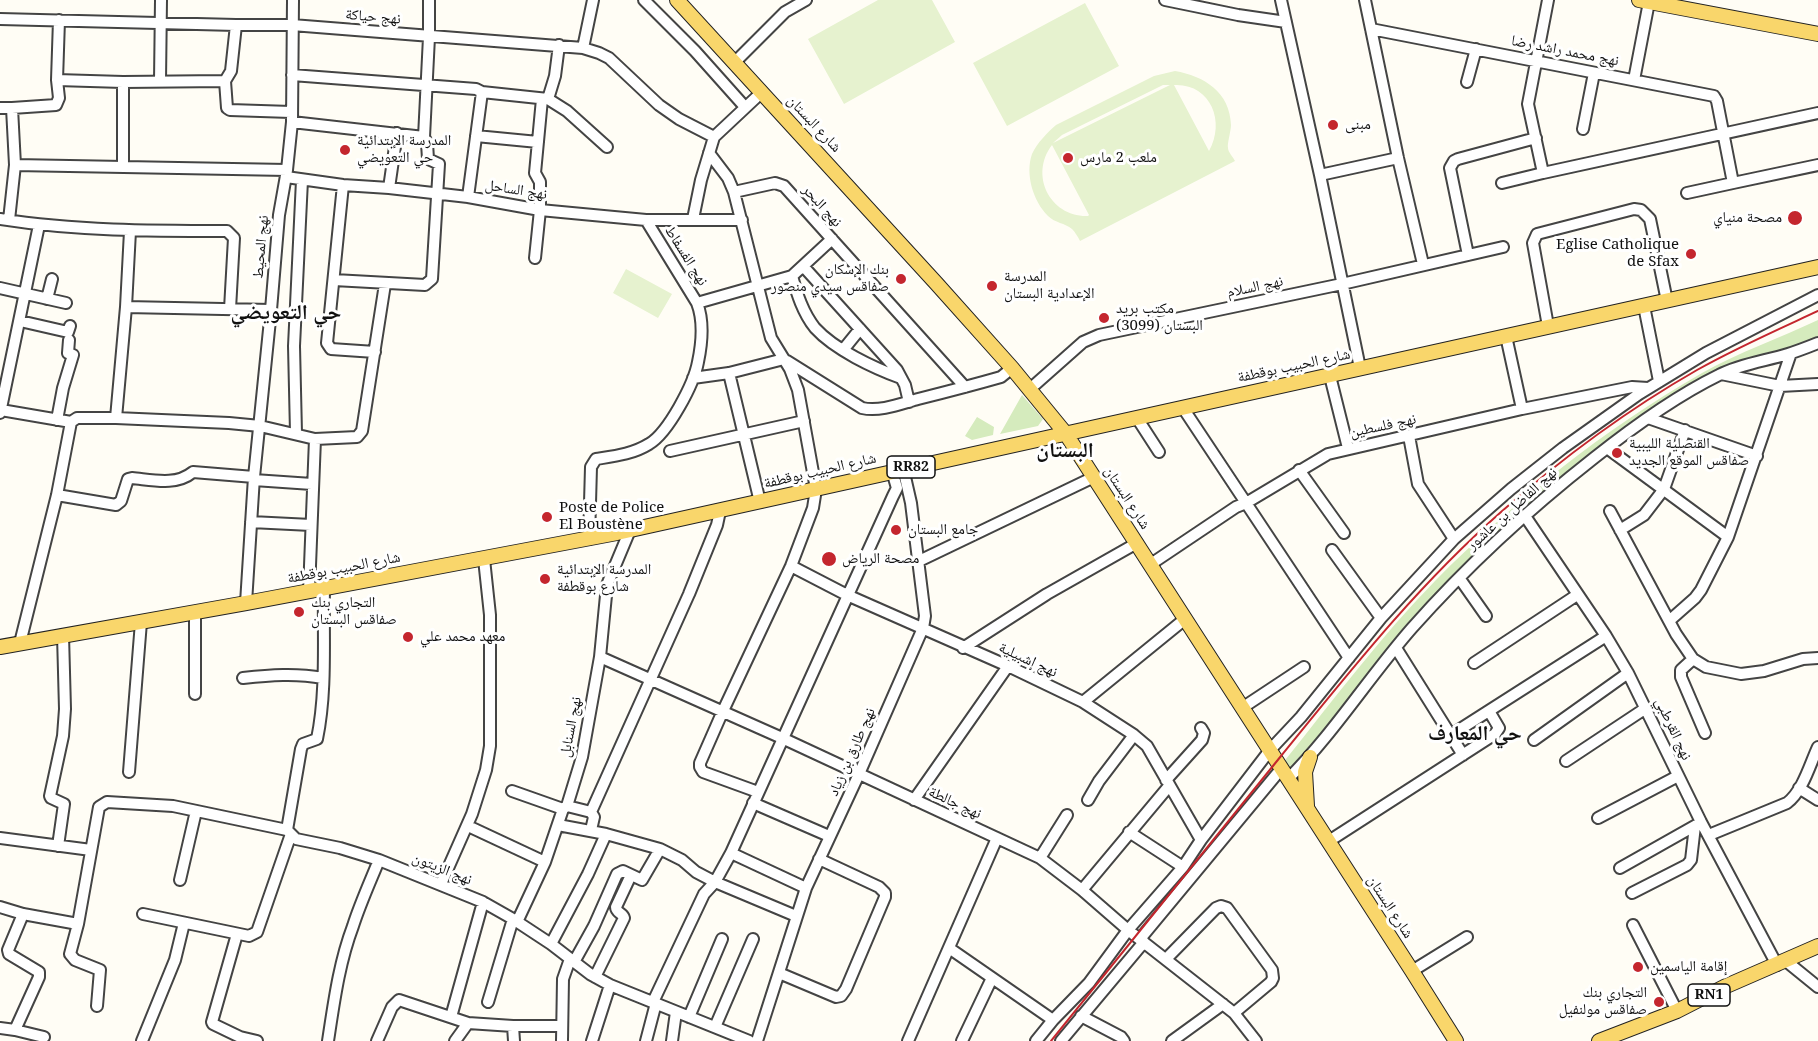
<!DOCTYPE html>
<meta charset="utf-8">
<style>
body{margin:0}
canvas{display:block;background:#fffdf5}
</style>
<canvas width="1818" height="1041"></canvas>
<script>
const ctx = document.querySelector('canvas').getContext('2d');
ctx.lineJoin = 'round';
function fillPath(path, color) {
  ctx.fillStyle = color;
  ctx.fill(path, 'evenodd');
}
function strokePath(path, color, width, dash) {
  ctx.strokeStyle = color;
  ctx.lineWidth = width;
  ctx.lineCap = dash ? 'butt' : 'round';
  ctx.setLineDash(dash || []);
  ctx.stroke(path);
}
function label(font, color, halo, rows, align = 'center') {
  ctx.font = font + ' "Noto Serif","Noto Naskh Arabic",serif';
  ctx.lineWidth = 6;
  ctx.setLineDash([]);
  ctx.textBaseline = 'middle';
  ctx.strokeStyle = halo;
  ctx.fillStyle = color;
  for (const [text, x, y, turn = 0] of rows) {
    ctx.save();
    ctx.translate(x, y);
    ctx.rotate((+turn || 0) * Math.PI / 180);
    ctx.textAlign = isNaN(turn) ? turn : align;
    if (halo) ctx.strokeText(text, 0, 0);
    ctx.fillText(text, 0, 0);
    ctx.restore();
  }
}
fillPath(new Path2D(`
 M1818 320V339L1783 352 1657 408 1468 564 1295 769 1289 768 1285 764 1286 759C1334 699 1381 636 1435 581 1514 501 1604 429 1702 373 1739 352 1780 338 1818 320Z
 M1022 395 1043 419 1038 426 1000 434Z
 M977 417 994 427 993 435 972 440 965 436Z`), '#d5ebbd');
fillPath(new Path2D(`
 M878 0H932L955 42 844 104 808 39Z
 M1085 3 1119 66 1007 126 973 63Z
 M1175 71C1204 76 1230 92 1231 125 1231 131 1227 144 1228 148 1228 152 1233 157 1235 161L1080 241C1078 237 1075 232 1072 229 1065 223 1055 223 1048 216 1033 201 1025 174 1032 154 1037 143 1047 133 1056 125L1154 76ZM1163 85H1170L1053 143 1062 135ZM1174 85C1210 83 1226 121 1209 151ZM1052 145 1089 215 1088 216C1050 217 1029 175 1052 145Z
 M626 269 672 294 658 318 613 293Z`), '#e6f2cf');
const minor = new Path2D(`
 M644 0 695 51 745 107
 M1165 0 1238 15 1286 22
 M1281 0 1320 175 1360 368
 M1365 0 1398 158 1423 264
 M1548 0 1528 104 1543 173 1818 113
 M0 19 236 25H292L583 48 599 53 609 58 659 105 679 119 714 137
 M236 25 231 71 225 81 227 108 230 110 291 112
 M1371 29 1714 96 1717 101 1733 183 1818 165
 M583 48 593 0
 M734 63 785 12 806 0
 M292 75 476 89 482 92 548 99 567 111 607 147
 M57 80 123 82 225 81
 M1634 80 1649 2
 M160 81 161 0
 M1467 82 1476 49
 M548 99 555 76 559 45
 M0 108H12L56 105 59 98 57 80 59 20
 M292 122 424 137
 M1583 129 1594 73
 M476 136 538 142
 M709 153 728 178 734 192
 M15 165 287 170
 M123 167V82
 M1320 175 1398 158
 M286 177 343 185 389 188 468 197 540 210 646 220H742
 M1502 183 1543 173
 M343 185 327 343 331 349 375 352
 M389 188 397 133
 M1687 193 1733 183
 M468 197 482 92
 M0 219C75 231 151 231 227 231L234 238 230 309
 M693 219 701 180 714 137 762 92
 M9 220 15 165 12 108
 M1468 255 1450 168 1454 161 1458 159 1536 138
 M535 258 540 210V182L535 173 542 99
 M803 266 897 370 905 385 909 402
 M792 276C797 294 803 313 815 328 835 350 874 368 901 378
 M334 280 425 285 432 279 439 164 428 159 427 143 424 137 429 37V0
 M0 288 66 303
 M47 299 52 279
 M697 303 792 276 832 239
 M1644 306 1659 381
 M126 307 271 310
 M20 321 68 332 70 326
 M1548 326 1533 243 1537 234 1634 209 1641 210 1650 219 1667 301
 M1506 336 1522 409
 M843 350 860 329
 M787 361 862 408C880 412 900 404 918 399 946 392 973 385 1001 377L1012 368
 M729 373 760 502
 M1721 374 1780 386 1818 384
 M1330 376 1348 448
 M693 378 729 373 784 359
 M1030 389 1083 342 1099 335 1342 284 1503 247
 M1183 408 1349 658
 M1 410 71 422 77 418H116L229 423 260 426 315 439 357 437 362 431 385 284
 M0 413 39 225
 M116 418 126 307 130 231
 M1137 418 1159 452
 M1648 418 1757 456
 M57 420 63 388 73 355 68 353 69 340
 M296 433 294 346 302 180
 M1409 436 1418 484 1454 539
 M1607 448 1728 537
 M670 451 804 421
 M1299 470 1344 533
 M254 480 312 484
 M57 495 116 505 121 501 128 479 132 478C153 480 176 486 193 472L254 477
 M1610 511 1676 634 1693 659 1706 667 1741 674 1764 671 1803 659 1818 658
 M1525 516 1606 636 1628 673 1701 822 1777 965
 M251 522 311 525
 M1620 530 1644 515 1664 489 1685 430
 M589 539 591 467 596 459C615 456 633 454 649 444 668 433 694 384 698 362 702 343 704 321 697 303L646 220
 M1332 550 1381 618
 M919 561 1094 477
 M1151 564 1236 507 1246 503 1328 454 1522 409 1632 387 1648 388
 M791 566 847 595 1008 666 1083 702 1134 735 1147 746 1201 840
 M1460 579 1486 616
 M309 591 315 439
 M246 603 254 477 271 310 279 215 287 170 292 122 293 0
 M1669 621 1695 598 1701 590 1728 537 1791 353
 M20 643 57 495 71 422
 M963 648 1047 594 1137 543
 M1396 648 1463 755
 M600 657 782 738 1040 858 1082 890 1128 930 1234 1013 1256 1041
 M1693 659 1681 670V677L1705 733
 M1474 663 1577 595
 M243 678C270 675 296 673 323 678
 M195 694V612
 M1083 702 1185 619
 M1242 708 1304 667
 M1451 735 1606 636
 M1534 740 1628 673
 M1566 761 1646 708
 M129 772 141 622
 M1288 779C1334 733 1369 677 1412 628 1467 566 1529 509 1594 458 1633 427 1674 397 1719 375 1740 364 1765 361 1788 354 1798 351 1808 347 1818 343
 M1166 780 1202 740 1204 733 1201 728
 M1799 788 1818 800
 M512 791 563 809
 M758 792 703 772 700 767V763L722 713 791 566 813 508 816 489 798 390 790 369 771 338 734 192 775 183 784 186 965 387
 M914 800 1008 666
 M1088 800 1099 781 1134 735
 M753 803 829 836
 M567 806 591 812
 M1598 818 1678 776
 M558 825 606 834 660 849 682 860 696 872 715 882 796 916
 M468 826 545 862
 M287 830 301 749 303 744 317 739C327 691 323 637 324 589
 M591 830 594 817 591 812 689 594 717 525 720 511
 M1129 832 1183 867
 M1709 835 1787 803C1803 791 1810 764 1818 747
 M0 838 91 850
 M1329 841 1495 734 1499 728 1489 711
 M58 846 64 804 51 798 50 796 63 736 65 709 63 635
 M731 853 806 888
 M1040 858 1067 815
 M1620 868 1698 824
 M180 880 196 811
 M441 884 472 814 486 770 490 746V615L484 559
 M1082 890 1169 786
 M1632 893 1687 865 1691 860 1695 826
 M0 907 23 914 78 924
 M143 914 249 936 257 932 291 834
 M517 922 545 862 563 809 567 806 582 757 600 657 607 585 630 530
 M1633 925 1677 1011
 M237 934 212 1022 213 1024 240 1037 257 1041
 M1140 939 1281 769
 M551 944 588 874 606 834
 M949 948 1053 1020
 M1166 959 1216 908 1221 906 1227 908 1272 970 1273 978 1271 982 1234 1013
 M1786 961 1818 987
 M574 962 594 926 617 874 623 871 642 880 660 849
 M1412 971 1467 937
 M779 973 836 997 841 996 846 989 885 897V893L879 887 819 859
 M595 977 624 918C623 913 616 913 616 907L631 875
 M488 1002 513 919
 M653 1002 704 894 715 882 731 853 893 496 897 488 892 471
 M97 1006 100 970 75 960 70 954 78 924 99 807 107 802 173 806 287 830 296 839 340 848 379 860 483 902 513 919 551 944 590 974 610 985 749 1041
 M1081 1016 1121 1037 1124 1041
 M451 1017 483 902
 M689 1017 722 939
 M513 1026 514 1041
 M715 1027 753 939
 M0 1028 15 1030 39 977V972L9 954 8 950 23 914
 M15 1030 44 1037
 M142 1041 175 960 184 923
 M328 1041C334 1002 339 963 353 926 360 904 370 882 379 860
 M377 1041 392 1007 399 1000 468 1023 513 1026H562
 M455 1041 468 1023
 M562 1041 563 979 570 959
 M592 1041 610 985
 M646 1041 656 1003
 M672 1041 676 1012
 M757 1041 806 888 859 774 923 628 925 616 911 503 903 468
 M908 1041 997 838
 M962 1041 992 978
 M1036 1041 1053 1020 1089 983 1128 930 1183 867 1201 840 1270 750 1301 717 1381 618 1454 539 1511 489 1563 448 1639 394 1706 353 1818 295
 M1061 1041 1144 942
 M1172 1041 1223 1004`);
const major = new Path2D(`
 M677 0 936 283 1012 368 1066 434 1412 971 1456 1041
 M1639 0 1818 34
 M0 647 246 603 617 533 1818 267
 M1307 806 1305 772 1310 757
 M1599 1041 1677 1011 1724 987 1818 946`);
strokePath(minor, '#444', 14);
strokePath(major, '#222', 16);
strokePath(minor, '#fff', 10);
strokePath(major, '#f9d66b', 14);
strokePath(new Path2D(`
 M1051 1041C1128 946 1205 851 1281 756 1350 671 1418 585 1501 512 1561 459 1627 410 1697 370 1736 348 1777 330 1818 311`), '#c4262e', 2);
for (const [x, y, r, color] of [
 [1333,125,6,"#c4262e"],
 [345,150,6,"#c4262e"],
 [1068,158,6,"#c4262e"],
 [1795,218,8,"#c4262e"],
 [1691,254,6,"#c4262e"],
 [901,279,6,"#c4262e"],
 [992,286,6,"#c4262e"],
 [1104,318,6,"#c4262e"],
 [1617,453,6,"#c4262e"],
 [547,517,6,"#c4262e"],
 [896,530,6,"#c4262e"],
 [829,559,8,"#c4262e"],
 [545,579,6,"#c4262e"],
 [299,612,6,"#c4262e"],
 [408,637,6,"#c4262e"],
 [1638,967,6,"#c4262e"],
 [1659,1002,6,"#c4262e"]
]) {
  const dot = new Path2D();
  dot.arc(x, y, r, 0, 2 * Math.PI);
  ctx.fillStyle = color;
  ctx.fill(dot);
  strokePath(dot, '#fff', 2);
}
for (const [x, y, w] of [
 [911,467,48],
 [1709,995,42]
]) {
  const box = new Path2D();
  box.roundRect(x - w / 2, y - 11, w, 22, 4.5);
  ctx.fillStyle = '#fff';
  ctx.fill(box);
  strokePath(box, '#111', 1.5);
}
label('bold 14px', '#111', null, [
 ["RR82",911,467],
 ["RN1",1709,995]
]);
label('15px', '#111', '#fff', [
 ["نهج حياكة",373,17,5],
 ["نهج محمد راشد رضا",1565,51,11],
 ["شارع البستان",814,124,47],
 ["نهج الساحل",516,190,9],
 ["نهج البحر",822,206,48],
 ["نهج المحيط",261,247,-85],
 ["نهج الفسفاط",686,256,58],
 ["نهج السلام",1255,287,-12],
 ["شارع الحبيب بوقطفة",1294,366,-12],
 ["نهج فلسطين",1383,426,-12],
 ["شارع الحبيب بوقطفة",820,471,-13],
 ["شارع البستان",1127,498,57],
 ["نهج الفاضل بن عاشور",1512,509,-42],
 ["شارع الحبيب بوقطفة",344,568,-11],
 ["نهج إشبيلية",1028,660,25],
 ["نهج السنابل",571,727,-79],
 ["نهج القرطبي",1673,729,65],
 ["نهج طارق بن زياد",852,752,-66],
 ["نهج جالطة",955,803,25],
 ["نهج الزيتون",442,869,22],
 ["شارع البستان",1390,907,57]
]);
label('15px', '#111', '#fff', [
 ["مبنى",1345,125],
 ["المدرسة الإبتدائية",357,141],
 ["حي التعويضي",357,158],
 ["ملعب 2 مارس",1080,158],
 ["مصحة منياي",1782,218,"right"],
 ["Eglise Catholique",1679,245,"right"],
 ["de Sfax",1679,262,"right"],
 ["بنك الإسكان",889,270,"right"],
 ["صفاقس سيدي منصور",889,287,"right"],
 ["المدرسة",1004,277],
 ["الإعدادية البستان",1004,294],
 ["مكتب بريد",1116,309],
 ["البستان (3099)",1116,326],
 ["القنصلية الليبية",1629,444],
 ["صفاقس الموقع الجديد",1629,461],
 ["Poste de Police",559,508],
 ["El Boustène",559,525],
 ["جامع البستان",908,530],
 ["مصحة الرياض",842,559],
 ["المدرسة الإبتدائية",557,570],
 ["شارع بوقطفة",557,587],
 ["التجاري بنك",311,603],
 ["صفاقس البستان",311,620],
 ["معهد محمد علي",420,637],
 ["إقامة الياسمين",1650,967],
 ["التجاري بنك",1647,993,"right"],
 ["صفاقس مولنفيل",1647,1010,"right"]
], 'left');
label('bold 21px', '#111', '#fff', [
 ["حي التعويضي",286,313],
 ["البستان",1065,451],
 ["حي المعارف",1475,734]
]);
</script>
